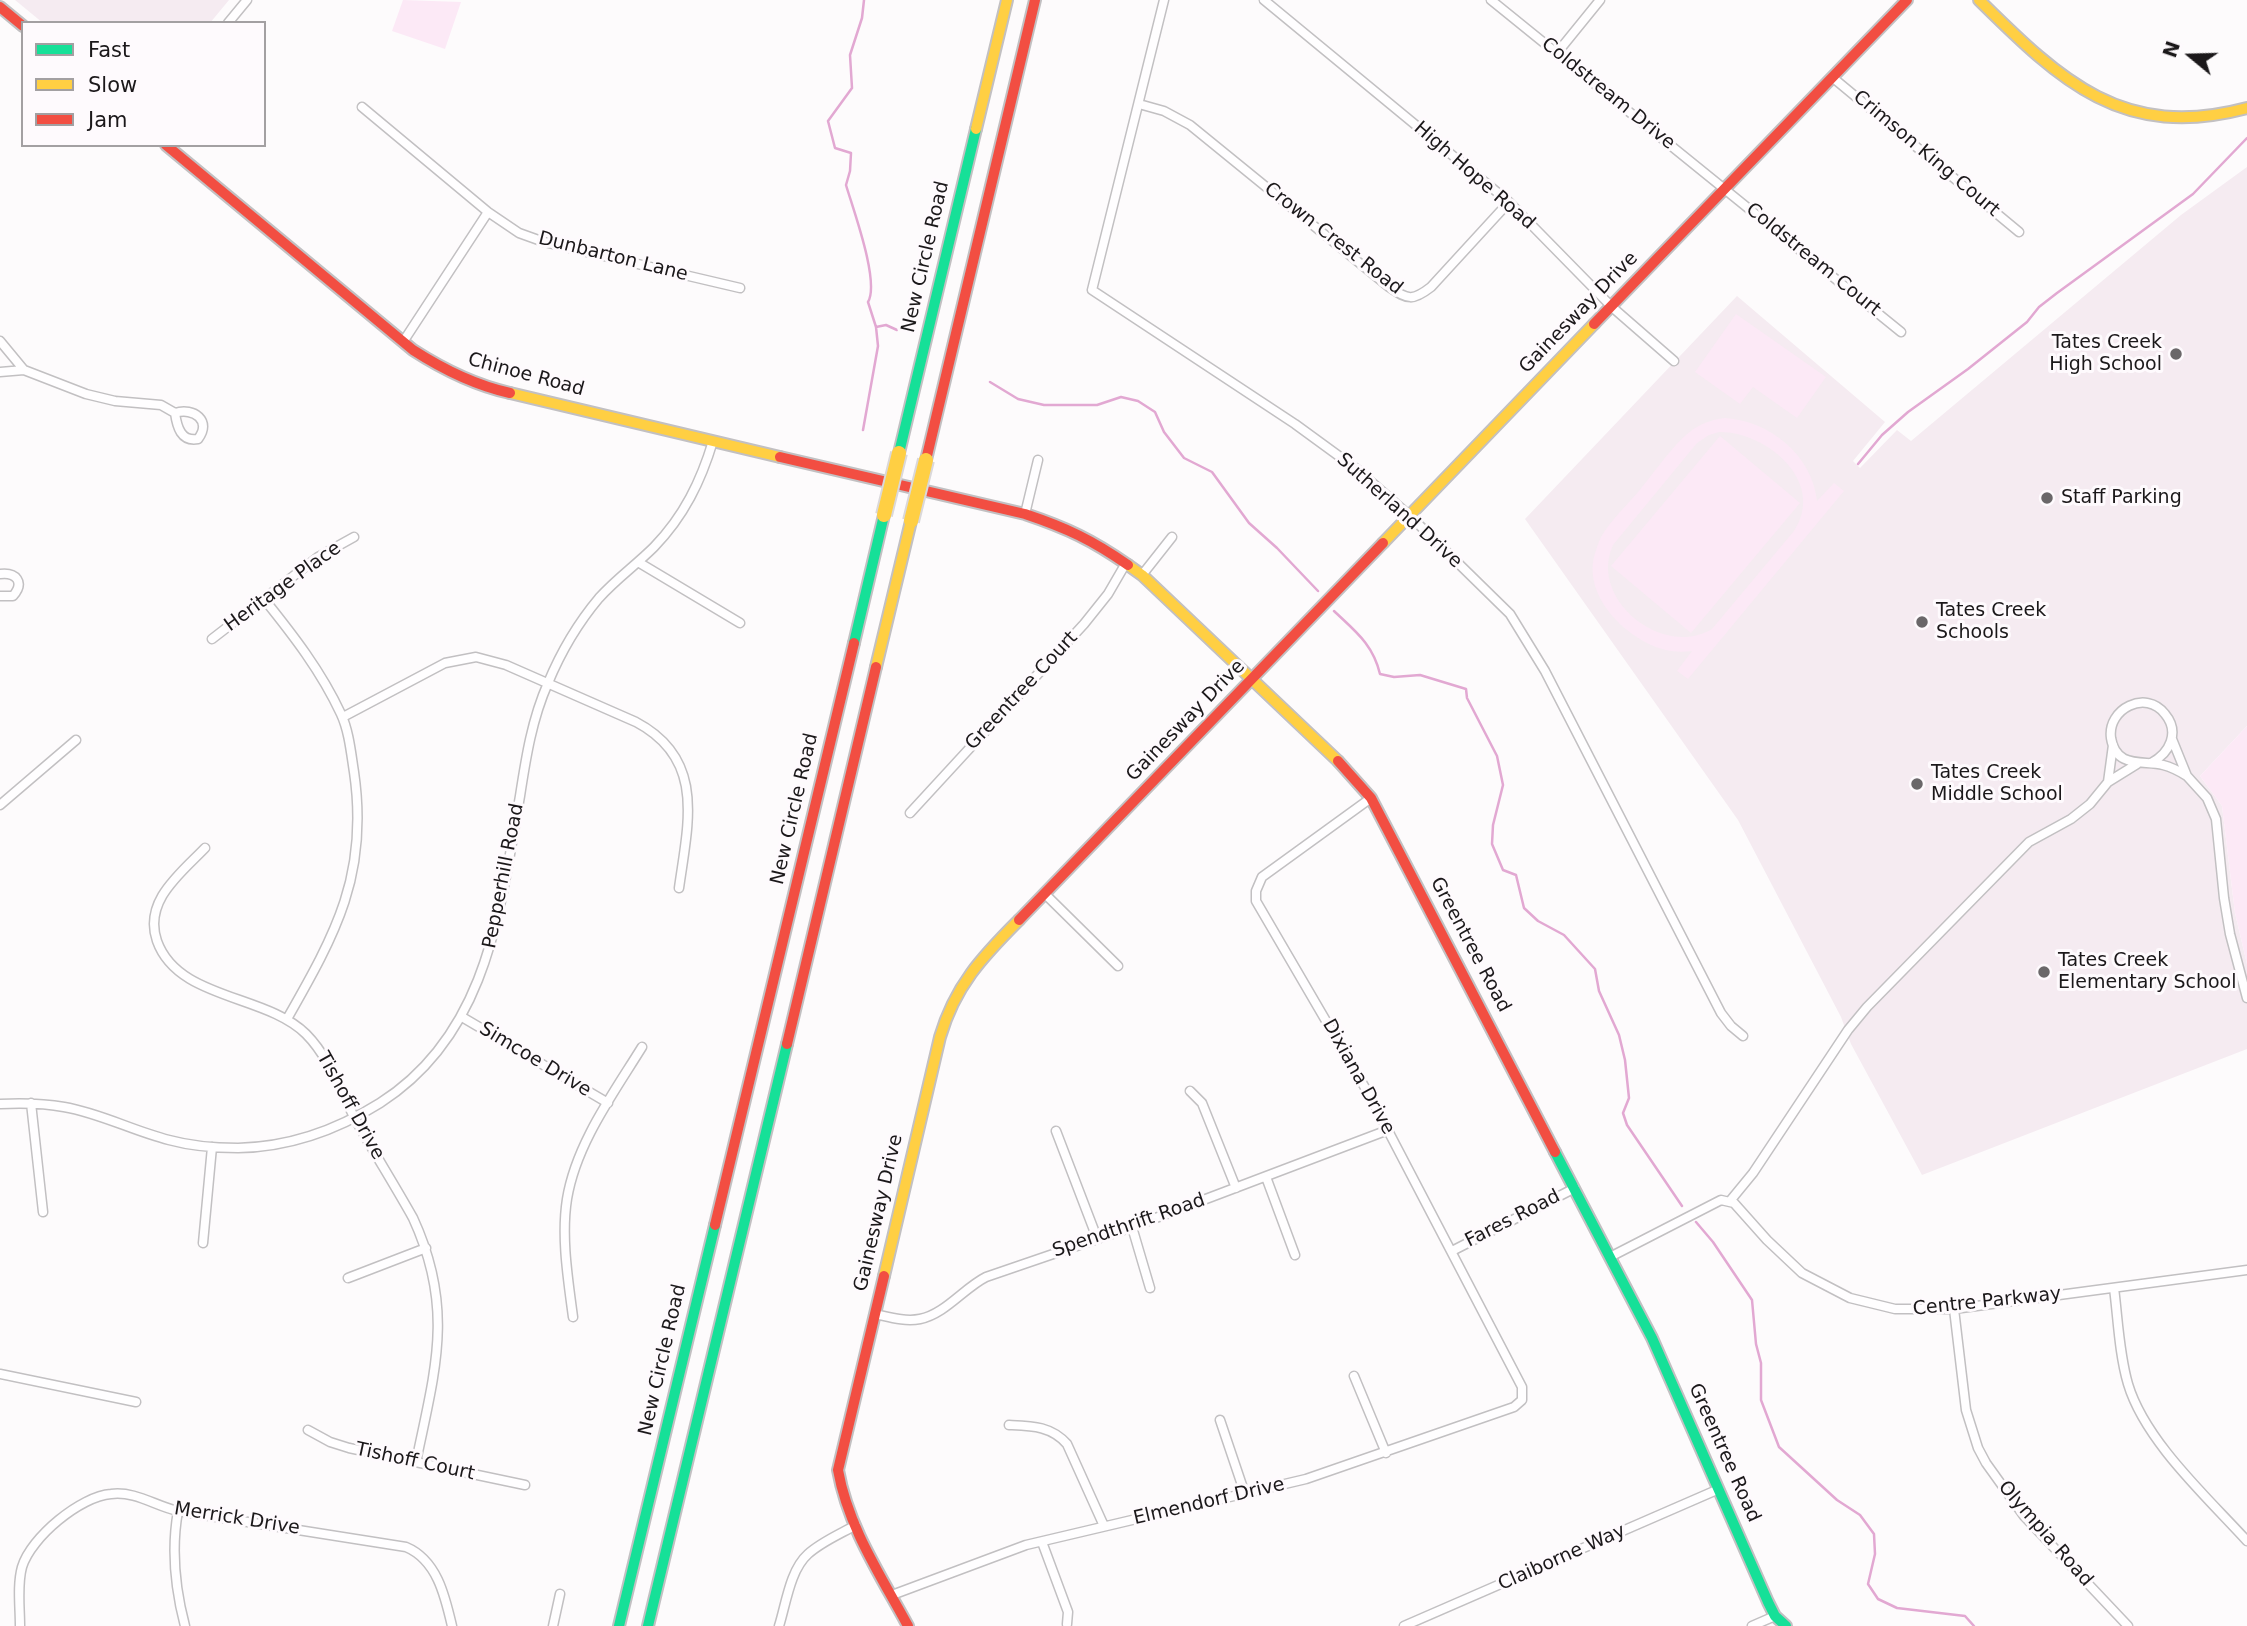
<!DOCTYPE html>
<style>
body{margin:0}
#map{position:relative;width:2247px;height:1626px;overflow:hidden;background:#fdfbfc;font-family:"DejaVu Sans",sans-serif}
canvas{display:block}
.legend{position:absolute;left:21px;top:21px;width:245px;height:126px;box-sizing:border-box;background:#fefafd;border:2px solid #a3a0a2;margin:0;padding:9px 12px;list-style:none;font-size:21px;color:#1b181a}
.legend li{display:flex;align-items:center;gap:14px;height:35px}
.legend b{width:35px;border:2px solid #a3a0a2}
.north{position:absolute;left:2156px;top:21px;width:70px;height:70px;-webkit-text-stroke:5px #fefafd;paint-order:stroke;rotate:289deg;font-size:19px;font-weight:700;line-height:28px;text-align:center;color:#1b181a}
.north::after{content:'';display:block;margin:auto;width:24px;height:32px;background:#1b181a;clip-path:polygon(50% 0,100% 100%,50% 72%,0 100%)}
</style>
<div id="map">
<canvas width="2247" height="1626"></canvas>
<ul class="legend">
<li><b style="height:9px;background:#16e098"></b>Fast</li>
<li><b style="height:9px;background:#ffcf43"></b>Slow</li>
<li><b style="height:9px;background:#f24e42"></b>Jam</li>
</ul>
<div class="north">N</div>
</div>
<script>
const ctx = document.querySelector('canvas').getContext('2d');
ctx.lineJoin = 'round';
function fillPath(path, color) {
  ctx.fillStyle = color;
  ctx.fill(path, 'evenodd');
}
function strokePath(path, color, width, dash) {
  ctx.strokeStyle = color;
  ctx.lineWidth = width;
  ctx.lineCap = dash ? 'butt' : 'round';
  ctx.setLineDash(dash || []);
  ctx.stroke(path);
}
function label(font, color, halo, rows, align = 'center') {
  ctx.font = font + ' "DejaVu Sans",sans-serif';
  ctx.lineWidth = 6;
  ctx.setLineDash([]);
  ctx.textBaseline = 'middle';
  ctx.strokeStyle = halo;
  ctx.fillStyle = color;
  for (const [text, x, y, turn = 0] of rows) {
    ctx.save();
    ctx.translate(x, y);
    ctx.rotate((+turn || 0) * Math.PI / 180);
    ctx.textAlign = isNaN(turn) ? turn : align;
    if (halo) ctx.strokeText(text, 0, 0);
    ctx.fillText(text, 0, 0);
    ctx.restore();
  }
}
fillPath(new Path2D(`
 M15 0H229L210 23H43Z
 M2247 167V726L2200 776 2222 806 2235 913 2247 964V1049L1922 1175 1851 1044 1841 1017 1738 820 1525 519 1737 296 1885 422 1853 461 1860 468 1897 430 1911 441 2181 215Z`), '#f5ebf1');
fillPath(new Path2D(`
 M403 0 461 2 445 49 392 31Z
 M1736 314 1826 377 1797 418 1753 387 1740 404 1695 372Z
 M1725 418C1770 421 1812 455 1817 501L1834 483 1844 491 1688 679 1677 671 1692 651C1684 652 1675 652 1666 650 1629 641 1584 599 1594 557 1596 550 1598 543 1601 537 1611 520 1626 506 1639 491 1655 472 1675 441 1695 428 1705 422 1715 419 1725 418ZM1719 432C1766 431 1827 482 1794 531L1712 629C1663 659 1588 599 1613 545L1697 443 1709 435Z
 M1720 436 1800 503 1691 633 1611 566Z
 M2247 726V964L2235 913 2222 806 2200 776Z`), '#fce9f6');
strokePath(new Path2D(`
 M864 0 862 18 850 55 852 88 828 121 835 148 851 153 850 171 846 185C853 209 880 282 868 302L876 327 886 325 897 330
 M990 382 1018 399 1044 405H1097L1121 397 1138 401 1155 412 1164 432 1184 458 1212 472 1249 523 1277 548 1318 591
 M863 430 878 346 876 327
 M1858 464 1882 435 1908 412 1968 369 2027 322 2039 307 2057 293 2193 194 2247 138
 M1334 611C1355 631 1373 644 1380 674L1394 677 1420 675 1466 689 1467 698 1497 756 1503 785 1493 825 1492 844 1503 870 1516 875 1524 908 1538 921 1564 935 1595 969 1599 991 1619 1035 1625 1060 1629 1098 1623 1113 1627 1125 1682 1206
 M1696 1222 1713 1242 1752 1300 1756 1344 1761 1363V1400L1779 1447 1837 1500 1860 1515 1874 1534 1875 1554 1868 1584 1878 1599 1897 1608 1965 1616 1974 1626`), '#e2a8d2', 2.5);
const street = new Path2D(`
 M1164 0 1092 290 1295 424 1358 470 1410 516 1510 614 1545 671 1721 1013 1731 1026 1743 1036
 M1264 0 1509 202 1612 307 1674 361
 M1491 0 1901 332
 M228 23 247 0
 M1557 53 1600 0
 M1832 77 2019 232
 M1139 104 1164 111 1190 125 1389 287C1408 300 1413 301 1431 287L1509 202
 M362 107 488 212 519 233 544 242 740 288
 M0 341 24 370 86 394 115 401 161 405 175 413C194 407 212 421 198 439 181 442 177 427 175 413
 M403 342 488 212
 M0 372 24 370
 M1025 514 1038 460
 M638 562 740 623
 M0 574C16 572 25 582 13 596H0
 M1142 575 1172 537
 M264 599C293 635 321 671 341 714 349 731 351 753 354 772 369 874 336 933 287 1019
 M212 639 318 557 354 537
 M343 717 445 663 476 657 506 665 636 722C706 759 688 823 679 888
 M2172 739 2187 776 2207 798 2216 819 2224 898 2230 934 2247 998
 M2151 763C2170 753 2180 732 2165 714 2146 689 2107 709 2111 738 2116 769 2143 760 2163 765 2171 767 2179 771 2187 776
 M2108 782 2113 745
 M0 805 76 740
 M910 813 1084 624 1108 594 1126 563
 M205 848C181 873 143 901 157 941 178 1000 266 994 306 1034 328 1056 340 1089 354 1117 373 1151 394 1184 413 1218 455 1309 435 1370 416 1462
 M1045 894 1118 966
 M462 1017 608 1103
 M1190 1091 1202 1103 1236 1188
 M31 1103 43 1212
 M0 1104C22 1103 42 1103 64 1107 100 1113 133 1131 169 1140 191 1146 215 1148 238 1148 290 1147 337 1130 380 1103 488 1034 500 910 520 796 526 757 532 719 548 683 560 654 578 623 599 598 616 579 636 565 654 547 684 516 701 481 713 441
 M1056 1131 1097 1238
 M1266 1177 1295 1255
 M1730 1201 1753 1173 1848 1030 1867 1007 2029 842 2071 819 2090 804 2108 782 2137 764
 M1132 1227 1150 1288
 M203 1243 212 1147
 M1452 1251 1575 1188
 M1610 1257 1721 1200 1734 1203 1767 1240 1802 1273 1850 1298 1895 1309H1954L2247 1270
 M348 1278 426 1248
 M2114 1288C2118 1319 2119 1353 2128 1384 2145 1441 2207 1497 2247 1541
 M1954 1309 1966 1410 1978 1448 1986 1463 2024 1516 2128 1626
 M875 1314C889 1317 905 1322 920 1319 945 1314 964 1288 986 1277L1132 1227 1388 1130
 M573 1317C568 1279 561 1237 567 1199 576 1144 613 1094 642 1047
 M0 1374 136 1402
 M1354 1376 1386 1453
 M1220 1420 1245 1494
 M1009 1425C1032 1426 1051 1426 1067 1444L1104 1526
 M308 1430 330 1442 349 1448 525 1485
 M178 1511C171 1550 175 1588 185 1626
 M1042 1542 1068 1612 1067 1624
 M892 1595 1026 1545 1306 1479 1514 1407 1522 1400V1387L1371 1098 1256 901V891L1262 877 1371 798
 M20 1626C20 1607 17 1585 22 1567 31 1537 81 1496 111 1494 136 1491 155 1506 178 1511L406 1547C437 1560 445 1596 452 1626
 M553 1626 560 1594
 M779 1626C786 1604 790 1570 808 1554 821 1542 840 1534 856 1525
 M1404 1626 1719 1489
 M1752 1626 1775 1616`);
const fast = new Path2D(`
 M899 453 976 129
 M854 643 884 515
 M1555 1152 1652 1338 1768 1602 1775 1616 1786 1626
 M619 1626 715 1225
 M648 1626 787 1044`);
const slow = new Path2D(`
 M1979 0C2061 81 2123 141 2247 108
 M976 129 1007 0
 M510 393 780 457
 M1383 543 1594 324
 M1128 565 1142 575 1338 761
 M876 667 911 521
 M884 1276 940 1037C955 986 982 957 1019 920`);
const jam = new Path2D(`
 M0 7 23 26
 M166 145 413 350C444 370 474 385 510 393
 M1594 324 1907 0
 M780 457 1025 514C1067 528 1092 540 1128 565
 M926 460 1035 0
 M1338 761 1371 798 1555 1152
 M1019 920 1383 543
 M787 1044 876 667
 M715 1225 854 643
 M884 1276 838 1470C848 1527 881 1576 908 1626`);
strokePath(street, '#c2c0c2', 11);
strokePath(fast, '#c2c0c2', 14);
strokePath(slow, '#c2c0c2', 14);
strokePath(jam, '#c2c0c2', 14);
strokePath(street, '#fffeff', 8);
strokePath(fast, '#16e098', 10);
strokePath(slow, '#ffcf43', 10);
strokePath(jam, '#f24e42', 10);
const slowBridge = new Path2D(`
 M884 515 899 453
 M911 521 926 460`);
strokePath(slowBridge, '#dad8da', 18, []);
strokePath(slowBridge, '#ffcf43', 14);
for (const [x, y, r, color] of [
 [2176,354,7,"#6a6769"],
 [2047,498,7,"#6a6769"],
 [1922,622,7,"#6a6769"],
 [1917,784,7,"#6a6769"],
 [2044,972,7,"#6a6769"]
]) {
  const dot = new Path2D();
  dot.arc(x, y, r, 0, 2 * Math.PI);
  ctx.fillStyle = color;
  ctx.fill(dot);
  strokePath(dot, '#fefafd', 2.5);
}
label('19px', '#1b181a', '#fefafd', [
 ["Coldstream Drive",1608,94,39],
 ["Crimson King Court",1926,154,40],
 ["High Hope Road",1474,176,41],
 ["Crown Crest Road",1333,239,38],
 ["Dunbarton Lane",613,257,14],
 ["New Circle Road",926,257,-77],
 ["Coldstream Court",1813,260,39],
 ["Gainesway Drive",1579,313,-46],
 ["Chinoe Road",526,375,15],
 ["Sutherland Drive",1399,511,42],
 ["Heritage Place",283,587,-36],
 ["Greentree Court",1022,691,-47],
 ["Gainesway Drive",1186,721,-46],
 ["New Circle Road",795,809,-77],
 ["Pepperhill Road",504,876,-79],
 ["Greentree Road",1470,945,62],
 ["Simcoe Drive",535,1060,31],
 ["Dixiana Drive",1358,1077,61],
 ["Tishoff Drive",350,1106,61],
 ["Gainesway Drive",879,1213,-77],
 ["Fares Road",1513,1219,-27],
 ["Spendthrift Road",1129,1226,-19],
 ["Centre Parkway",1987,1302,-6],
 ["New Circle Road",663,1360,-77],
 ["Greentree Road",1724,1453,66],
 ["Tishoff Court",415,1462,12],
 ["Elmendorf Drive",1209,1502,-13],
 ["Merrick Drive",237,1519,9],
 ["Olympia Road",2045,1534,49],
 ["Claiborne Way",1562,1558,-24]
]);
label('19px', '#1b181a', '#fefafd', [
 ["Tates Creek",2162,343,"right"],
 ["High School",2162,365,"right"],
 ["Staff Parking",2061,498],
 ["Tates Creek",1936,611],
 ["Schools",1936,633],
 ["Tates Creek",1931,773],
 ["Middle School",1931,795],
 ["Tates Creek",2058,961],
 ["Elementary School",2058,983]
], 'left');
</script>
